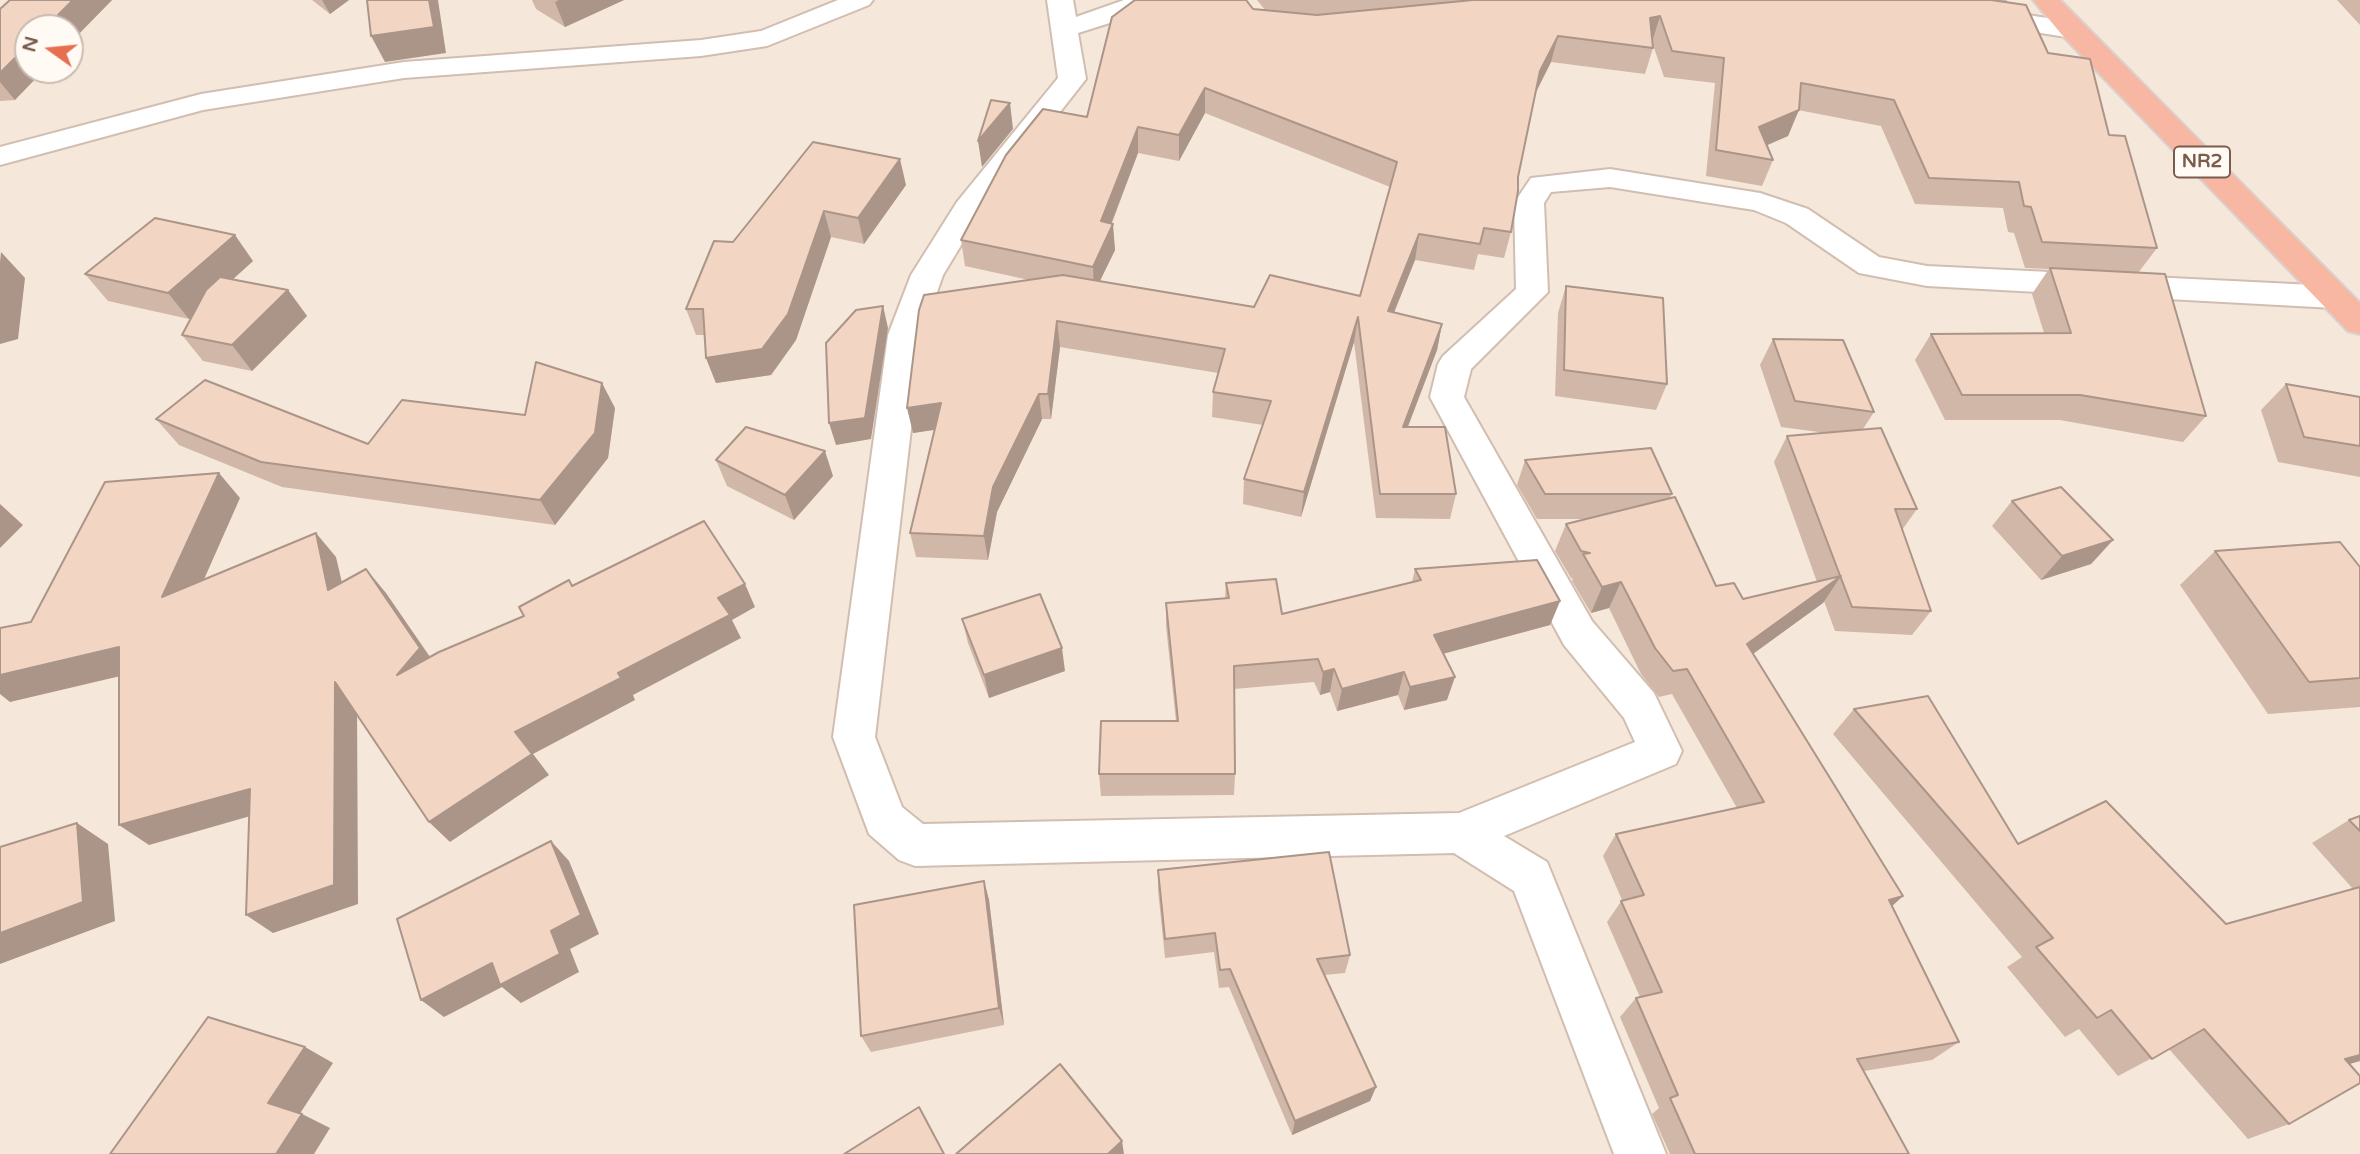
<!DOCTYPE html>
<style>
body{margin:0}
#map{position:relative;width:2360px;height:1154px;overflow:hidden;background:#fdf6ec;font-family:"Varela Round",sans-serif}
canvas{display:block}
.north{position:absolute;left:14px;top:14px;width:70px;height:70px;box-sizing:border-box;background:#fffaf3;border:2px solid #cabbb1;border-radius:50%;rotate:285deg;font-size:19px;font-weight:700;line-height:28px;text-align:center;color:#7a5c4d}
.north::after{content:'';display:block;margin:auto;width:24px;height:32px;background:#e76f51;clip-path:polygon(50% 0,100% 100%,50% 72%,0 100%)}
</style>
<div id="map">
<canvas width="2360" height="1154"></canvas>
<div class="north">N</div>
</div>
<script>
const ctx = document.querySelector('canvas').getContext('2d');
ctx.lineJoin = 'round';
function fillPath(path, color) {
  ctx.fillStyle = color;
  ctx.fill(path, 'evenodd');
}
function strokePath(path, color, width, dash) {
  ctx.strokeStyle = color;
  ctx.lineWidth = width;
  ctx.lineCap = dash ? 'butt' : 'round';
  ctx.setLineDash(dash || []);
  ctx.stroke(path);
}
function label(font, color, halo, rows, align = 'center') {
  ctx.font = font + ' "Varela Round",sans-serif';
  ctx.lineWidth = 7;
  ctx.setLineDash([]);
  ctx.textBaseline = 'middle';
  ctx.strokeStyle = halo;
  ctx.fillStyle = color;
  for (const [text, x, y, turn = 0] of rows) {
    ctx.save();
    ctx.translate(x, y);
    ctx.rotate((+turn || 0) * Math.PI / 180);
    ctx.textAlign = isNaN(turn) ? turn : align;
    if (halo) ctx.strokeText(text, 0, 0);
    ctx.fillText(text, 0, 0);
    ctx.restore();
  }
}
fillPath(new Path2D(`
 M0 0H2360V1154H0ZM28 28H70V70H28Z`), '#f5e8da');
const minor = new Path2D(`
 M838 0H873L869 5 767 46 701 56 404 78 203 110 0 165V147L201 94 404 62 701 40 761 31Z
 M1047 0H1073L1076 17 1124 0H1155L1135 15 1078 33 1086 79 980 214 943 275 922 335 875 737 902 807 923 824 1459 813 1635 742 1624 718 1564 645 1430 397 1438 364 1443 356 1516 289 1514 203 1531 178 1610 169 1760 193 1808 209 1879 257 1927 266 2334 286 2345 289 2350 297 2345 305 2334 308 1927 286 1859 273 1786 223 1754 210 1610 187 1551 192 1544 203 1548 292 1471 369 1464 397 1592 621 1654 693 1682 751 1676 764 1504 836 1547 862 1666 1154H1614L1514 891 1454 853 915 866 899 860 869 834 833 737 888 335 911 275 957 202 1058 78Z
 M1872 0H1933L2072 22 2081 24 2085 30 2081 36 2072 38 1885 8 1876 5Z`);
const highway = new Path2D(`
 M2033 0H2060L2360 303V334L2348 331 2063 36Z`);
strokePath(minor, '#d1beb0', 4);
strokePath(highway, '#dad1cd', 4);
fillPath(minor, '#fff');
fillPath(highway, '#f7b7a3');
fillPath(new Path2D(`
 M10 0H112L70 43V28L15 100 0 101V9Z
 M312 0H349L330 14Z
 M532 0H624L565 27 536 9Z
 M1257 0H2007L2006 2 2048 53 2109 135 2157 248 2138 273 2206 416 2183 442 2060 420H1945L1915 360 1931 334 2044 333 2032 294 2049 269 2025 268 2014 233 2008 232 2003 208 1915 204 1881 126 1798 110 1788 136 1767 145 1773 160 1762 186 1706 176 1715 83 1664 77 1652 42 1653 48 1645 74 1551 62 1535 94 1518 177 1511 232 1504 258 1478 254 1474 270 1415 260 1394 313 1442 324 1437 350 1408 427 1456 494 1450 519 1376 518 1354 342 1301 517 1243 504 1244 479 1263 425 1212 417 1213 392 1218 373 1060 347 1051 419H1042L997 512 988 560 916 557 910 533 934 430 913 433 1029 280 965 266 961 240 1087 117 1253 9 1265 10ZM1205 113 1390 187 1360 296 1254 307 1100 281 1115 250 1112 223 1138 153 1179 161Z
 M2337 0H2360V25Z
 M813 142 906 185 864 244 831 237 796 340 771 375 716 383 706 358 705 335H696L686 309 733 242Z
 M253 261 233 279 288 290 307 316 252 371 203 361 182 335 192 316 189 319 108 301 85 274Z
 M1566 286 1667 384 1656 410 1555 396 1558 313Z
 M1773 339 1874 412 1863 429 1917 509 1902 530 1931 611 1912 635 1835 631 1824 601 1823 603 1753 653 1903 896 1892 906 1959 1042 1932 1060 1864 1071 1909 1154H1670L1652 1114 1659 1108 1620 1017 1636 998 1640 997 1607 922 1622 900 1603 856 1616 834 1737 808 1672 694 1659 697 1641 674 1609 608 1591 613 1572 581 1573 579 1571 578 1555 551 1566 524 1586 519H1537L1517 485 1525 460 1672 494 1670 498 1716 586 1743 599 1817 582 1774 462 1787 436 1826 433 1781 427 1760 365Z
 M2286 384 2360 397V477L2278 462 2261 410Z
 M615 408 608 458 555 525 282 487 179 445 156 419 368 444 525 415Z
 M716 460 833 476 794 520 727 486Z
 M2012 501 2113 540 2091 564 2041 580 1992 526Z
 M2215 551 2360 567V707L2268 714 2180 585Z
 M1415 569 1560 601 1550 625 1443 654 1447 700 1404 710 1398 695 1337 711 1330 692 1320 695 1314 682 1234 689 1235 774 1234 795 1101 796 1099 774 1176 721 1166 626V603L1225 598 1226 583 1282 614 1412 582Z
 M962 619 1065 671 989 698 968 643Z
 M1854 709 2018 844 2226 924 2353 889 2312 843 2349 820 2360 816V1061L2349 1064 2289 1124 2248 1139 2169 1049 2118 1076 2079 1029 2065 1037 2007 967 2022 957 1833 734Z
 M1158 870 1350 955 1345 973 1325 975 1376 1087 1370 1101 1292 1135 1229 987 1219 988 1214 952 1165 958 1158 890Z
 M984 881 989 900 1004 1025 871 1052 861 1036Z`), '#d1b7a8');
fillPath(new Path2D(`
 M73 0H112L70 43V28H45Z
 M322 0H349L330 14Z
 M429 0H438L446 53 385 62 371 36Z
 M559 0H624L565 27 555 2Z
 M1660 16 1652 42 1650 18Z
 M1558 36 1551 62 1534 96 1540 71Z
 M28 45V70H44L15 100 0 82V73Z
 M1205 88V113L1179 161V135Z
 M1010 103 1013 129 982 167 978 141Z
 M1799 110 1788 136 1749 153 1759 127Z
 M1138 127V153L1103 245 1113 224 1115 250 1094 293 1093 267 1101 221Z
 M900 159 906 185 864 244 858 218Z
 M824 211 831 237 796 340 771 375 716 383 706 358Z
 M1419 234 1415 260 1384 337 1388 311Z
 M235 235 253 261 189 319 168 293Z
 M1 252 25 278 18 339 0 344V262Z
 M288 290 307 316 252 371 232 345Z
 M883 306 888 328 871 439 836 445 829 423Z
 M1358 317 1354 342 1301 517 1304 492Z
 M1057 321 1060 347 1051 419 1048 394Z
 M1442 324 1437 350 1398 452 1403 427Z
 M602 383 615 408 608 458 555 525 540 500Z
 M1039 394 1042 419 997 512 988 560 984 536 993 487Z
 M941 403 946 428 913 433 907 408Z
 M825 451 833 476 794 520 785 495Z
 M219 473 240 498 186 620 162 597Z
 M0 504 23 525 0 548Z
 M316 533 336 557 349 613 328 590Z
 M2113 540 2091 564 2041 580 2062 556Z
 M366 569 386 593 439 670 397 675Z
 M1841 576 1823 603 1731 670 1747 644Z
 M1621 582 1609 608 1591 613 1602 587Z
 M745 584 755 607 732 620 741 638 633 695 635 700 533 754 549 775 450 842 429 822 515 732 618 673 718 598Z
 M1560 601 1550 625 1427 658 1434 635Z
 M119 647 146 670 10 702 0 694V675Z
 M1062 648 1065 671 989 698 984 675Z
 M1334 669 1330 692 1320 695 1323 672Z
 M1404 672 1398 695 1337 711 1342 689Z
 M1455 677 1447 700 1404 710 1410 687Z
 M335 682 357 705 358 904 273 933 246 915Z
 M250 789 275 809 149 845 119 825Z
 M77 823 108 844 115 921 0 964V933Z
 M551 841 569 861 599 934 570 949 579 972 521 1003 502 987 444 1017 421 1000 551 931Z
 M984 881 989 900 1004 1025 999 1008Z
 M1903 896 1879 918 1889 900Z
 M305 1047 333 1063 297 1118 268 1103Z
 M2360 1055V1061L2303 1077 2345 1059Z
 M1376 1087 1370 1101 1292 1135 1295 1121Z
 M302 1114 330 1128 314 1154H276Z
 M1122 1141 1124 1154H1108Z`), '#aa9588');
const building = new Path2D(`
 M10 0H73L45 28H28V45L0 73V9Z
 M367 0H429L434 27 371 36Z
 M1135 0H1246L1253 9 1317 15 1473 0H1991L2026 5 2048 53 2090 59 2109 135 2125 136 2157 248 2042 242 2031 207 2024 206 2019 182 1929 178 1894 100 1801 83 1799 110 1759 127 1773 160 1716 150 1724 58 1672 51 1660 16 1650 18 1653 48 1558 36 1540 71 1518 177V191L1511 232 1484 228 1480 244 1419 234 1388 311 1442 324 1403 427H1445L1456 494H1380L1358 317 1304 492 1244 479 1271 401 1213 392 1225 349 1057 321 1048 394H1039L993 487 984 536 910 533 941 403 907 408 919 310 924 295 1063 275 1254 307 1270 275 1360 296 1397 162 1205 88 1179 135 1138 127 1101 221 1113 224 1093 267 961 240 1006 155 1043 109 1087 117 1112 17Z
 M991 100 1010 103 978 141Z
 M813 142 900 159 858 218 824 211 788 314 762 349 706 358 703 309H686L714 241 733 242Z
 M155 218 235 235 168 293 85 274Z
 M2050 268 2165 274 2206 416 2080 395H1962L1931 334 2071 333Z
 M220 277 288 290 232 345 182 335 206 290Z
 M1566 286 1663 298 1667 384 1564 370Z
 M883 306 865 418 829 423 826 343 856 310Z
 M1773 339 1843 340 1874 412 1795 401Z
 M536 362 602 383 595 433 540 500 261 462 156 419 205 380 368 444 402 400 525 415Z
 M2286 384 2360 397V446L2304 437Z
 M746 427 825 451 785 495 716 460Z
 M1881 428 1917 509H1895L1931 611 1852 607 1787 436Z
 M1651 448 1672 494H1545L1525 460Z
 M219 473 162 597 316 533 328 590 366 569 420 648 397 675 439 652 524 616 519 607 569 580 572 586 704 521 745 584 718 598 730 615 618 673 621 678 515 732 532 754 429 822 335 682 334 885 246 915 250 789 119 825V647L0 675V628L31 622 105 482Z
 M2061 487 2113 540 2062 556 2012 501Z
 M1675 497 1716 586 1734 583 1743 599 1841 576 1747 644 1903 896 1889 900 1959 1042 1857 1059 1909 1154H1695L1670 1098 1678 1095 1636 998 1662 992 1621 901 1644 895 1616 834 1764 802 1687 669 1673 671 1655 648 1621 582 1602 587 1583 554 1590 553 1581 551 1566 524Z
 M2340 542 2360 567V678L2309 682 2215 551Z
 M1537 560 1560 601 1434 635 1455 677 1410 687 1404 672 1342 689 1334 669 1323 672 1318 659 1234 666 1235 774H1099L1101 721H1178L1166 603 1229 598 1226 583 1276 579 1282 614 1421 580 1415 569Z
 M1040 594 1062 648 984 675 962 619Z
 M1928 696 2018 844 2106 801 2226 924 2360 887V1055L2345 1059 2360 1076V1083L2289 1124 2204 1029 2152 1059 2111 1010 2097 1018 2036 947 2053 938 1854 709Z
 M2360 816V831L2349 820Z
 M77 823 83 902 0 933V847Z
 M551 841 581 915 551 931 560 954 500 985 492 963 421 1000 397 919Z
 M1329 852 1350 955 1317 959 1376 1087 1295 1121 1230 969 1220 970 1215 933 1165 939 1158 870Z
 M984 881 999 1008 861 1036 854 905Z
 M208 1017 305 1047 268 1103 302 1114 276 1154H110Z
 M1060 1064 1122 1141 1108 1154H956Z
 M919 1107 944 1154H844Z`);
fillPath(building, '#f3d5c3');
strokePath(building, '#aa9588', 2);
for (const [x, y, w] of [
 [2202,162,56]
]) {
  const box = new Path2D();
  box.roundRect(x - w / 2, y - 15.5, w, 31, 5);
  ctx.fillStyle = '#fffaf3';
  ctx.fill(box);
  strokePath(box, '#7a5c4d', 2);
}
label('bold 19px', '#7a5c4d', null, [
 ["NR2",2202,162]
]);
</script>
